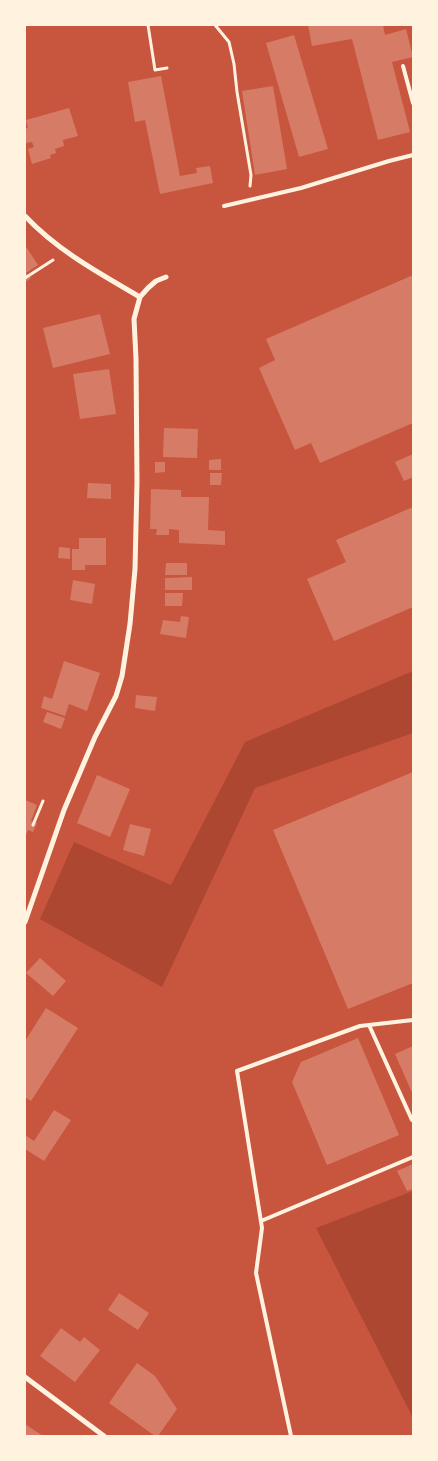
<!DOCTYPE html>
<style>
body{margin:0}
#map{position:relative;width:438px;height:1461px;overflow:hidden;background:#c8553d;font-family:"Golos Text",sans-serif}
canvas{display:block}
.frame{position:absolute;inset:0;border:26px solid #fff3e0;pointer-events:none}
</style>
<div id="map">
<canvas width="438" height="1461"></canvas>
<div class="frame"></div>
</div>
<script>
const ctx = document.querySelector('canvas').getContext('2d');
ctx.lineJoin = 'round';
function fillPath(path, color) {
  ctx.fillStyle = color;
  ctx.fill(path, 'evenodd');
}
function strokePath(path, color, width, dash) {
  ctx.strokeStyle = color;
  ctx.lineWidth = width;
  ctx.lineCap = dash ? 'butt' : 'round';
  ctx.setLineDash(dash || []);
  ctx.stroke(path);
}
fillPath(new Path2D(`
 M413 671V733L255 788 162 987 40 919 74 842 171 885 245 742Z
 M413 1191V1418L316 1228Z`), '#ae4732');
fillPath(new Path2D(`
 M308 25H383L385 35 406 29 413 57 392 62 410 132 378 140 352 39 312 46Z
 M294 35 328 149 299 157 266 43Z
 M161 76 180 176 197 173 196 168 210 166 213 183 160 194 145 120 135 122 128 82Z
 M273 86 287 169 255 175 242 91Z
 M69 108 78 136 63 140 64 146 55 149 56 153 50 155 51 158 32 164 28 149 34 147 32 142 26 143 25 141V129L28 128 26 120Z
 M25 245 38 265 26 273 31 278 25 282Z
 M413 275V423L320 463 311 443 295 450 259 368 275 360 266 339Z
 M100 314 110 354 53 368 43 328Z
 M109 369 116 414 80 419 73 374Z
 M164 428 198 429 197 458 163 457Z
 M413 454V477L404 481 395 462Z
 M221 459V470H209V460Z
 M155 462H165V472L155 473Z
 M210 473H222L221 485H210Z
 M88 483 111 484V499L87 498Z
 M151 489 181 490V497H209L208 530 225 531V545L179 543V530L169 529V535H156L157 529H150Z
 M413 507V607L334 641 307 579 346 562 336 540Z
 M79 538H106V565H85V570H72V549H79Z
 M59 547 70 548V559L58 558Z
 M166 563H187V575H165Z
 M192 577V590H165V578Z
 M73 580 95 584 92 604 70 600Z
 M165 593H183L182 606H165Z
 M181 616 189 617 186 638 160 634 163 620 180 622Z
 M64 661 100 673 87 711 69 704 65 716 41 708 44 696 52 699Z
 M136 695 157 697 155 711 135 708Z
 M47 712 65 718 61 729 43 722Z
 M413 772V983L348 1009 273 830Z
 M97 775 130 789 110 837 77 823Z
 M25 800 37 805 31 821 37 823 33 832 28 830 25 837Z
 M130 824 151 829 144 856 123 850Z
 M40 958 66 981 53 996 26 973Z
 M46 1008 78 1028 31 1101 25 1097V1041Z
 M358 1038 399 1135 327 1165 292 1082 301 1062Z
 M413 1046V1095L395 1054Z
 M54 1110 71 1120 44 1161 25 1149V1135L34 1141Z
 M413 1164V1189L407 1191 397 1171Z
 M119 1293 149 1313 138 1330 108 1310Z
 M61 1328 80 1342 84 1337 100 1350 75 1382 40 1356Z
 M137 1363 155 1376 177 1409 158 1436H155L109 1403Z
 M25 1424 43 1436H25Z`), '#d67c66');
strokePath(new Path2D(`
 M148 25 155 70 167 68
 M215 25 229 42 234 64 237 92 251 175 250 186
 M25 278 53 260
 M33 825 43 801`), '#fff3e0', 3);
strokePath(new Path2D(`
 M403 66 413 103
 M224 206 301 188 389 161 413 155
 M369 1025 412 1120
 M261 1221 413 1157
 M291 1436 256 1273 262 1228 237 1071 360 1026 413 1020`), '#fff3e0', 4);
strokePath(new Path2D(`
 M25 216C58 251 99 273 140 297
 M25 922 64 810 95 737 116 696 122 676 130 624 135 569 137 482 136 359 134 319 140 297 148 288 156 281 166 277
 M25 1377 104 1436`), '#fff3e0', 5);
</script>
